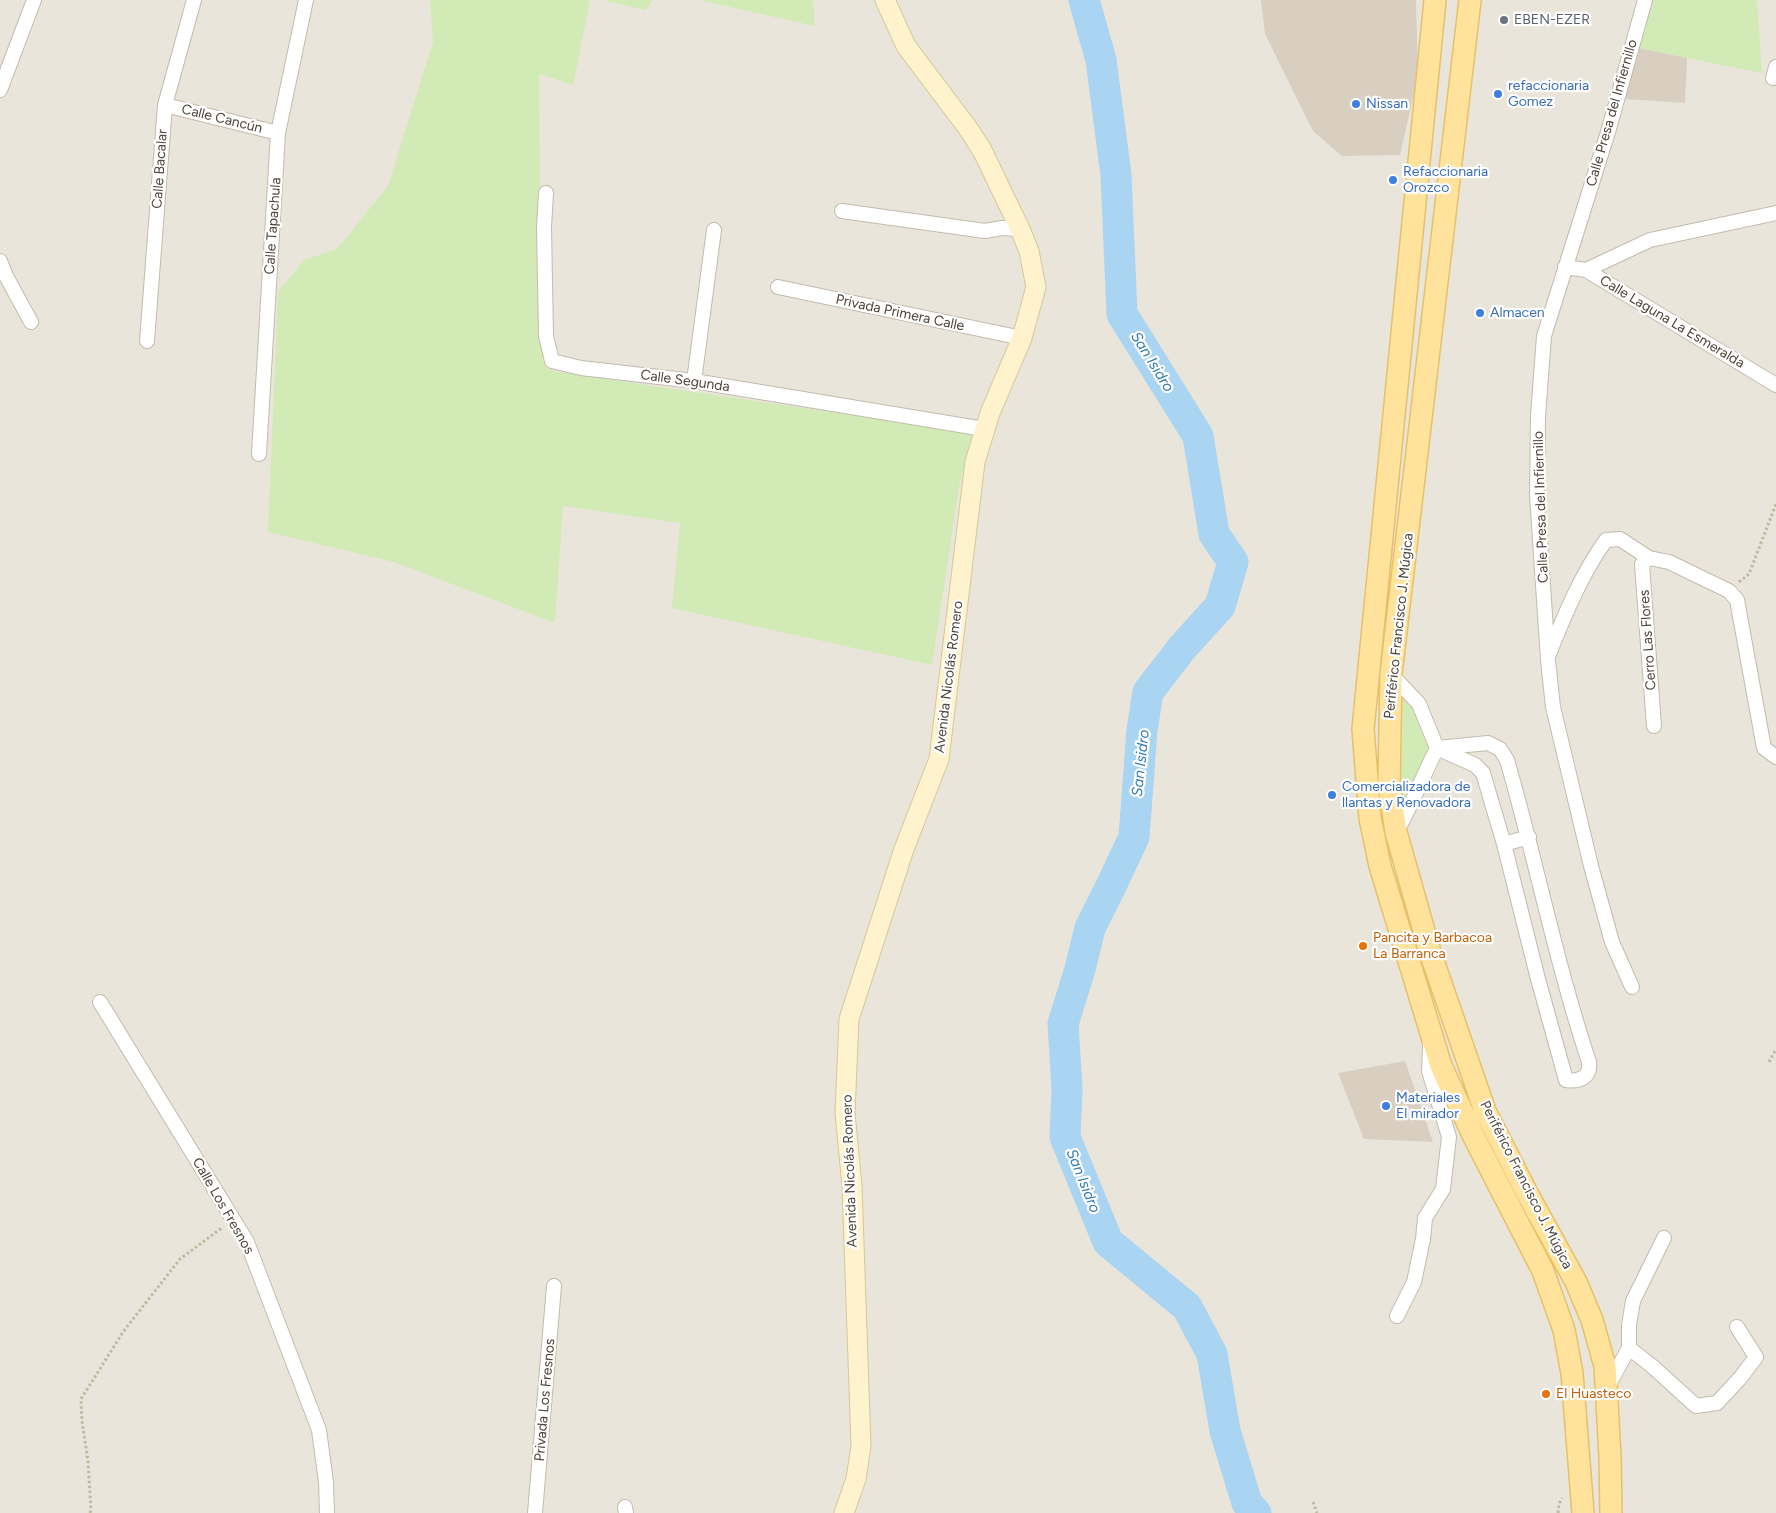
<!DOCTYPE html>
<meta charset="utf-8">
<style>
body{margin:0}
canvas{display:block;background:#f6f3ec}
</style>
<canvas width="1776" height="1513"></canvas>
<script>
const ctx = document.querySelector('canvas').getContext('2d');
ctx.lineJoin = 'round';
function fillPath(path, color) {
  ctx.fillStyle = color;
  ctx.fill(path, 'evenodd');
}
function strokePath(path, color, width, dash) {
  ctx.strokeStyle = color;
  ctx.lineWidth = width;
  ctx.lineCap = dash ? 'butt' : 'round';
  ctx.setLineDash(dash || []);
  ctx.stroke(path);
}
function label(font, color, halo, rows, align = 'center') {
  ctx.font = font + ' Figtree,sans-serif';
  ctx.lineWidth = 4.5;
  ctx.setLineDash([]);
  ctx.textBaseline = 'middle';
  ctx.strokeStyle = halo;
  ctx.fillStyle = color;
  for (const [text, x, y, turn = 0] of rows) {
    ctx.save();
    ctx.translate(x, y);
    ctx.rotate((+turn || 0) * Math.PI / 180);
    ctx.textAlign = isNaN(turn) ? turn : align;
    if (halo) ctx.strokeText(text, 0, 0);
    ctx.fillText(text, 0, 0);
    ctx.restore();
  }
}
fillPath(new Path2D(`
 M0 0H1776V1513H0Z`), '#eae5da');
fillPath(new Path2D(`
 M430 0H590L573 85 539 74 540 189 536 228 538 312 540 339 545 365 553 371 972 433 959 487 932 665 672 608 680 523 563 506 555 623 394 562 268 532 278 292 304 260 337 249 388 186 433 42Z
 M603 0H653L645 10Z
 M699 0H813L815 26Z
 M1651 0H1757L1762 73 1638 48Z
 M1399 687 1424 727 1431 747 1399 814Z`), '#d2eab5');
strokePath(new Path2D(`
 M1084 0 1101 60 1116 175 1122 314 1198 436 1214 534 1233 562 1220 606 1182 648 1148 692 1142 730 1134 837 1111 886 1090 928 1080 969 1063 1024 1067 1089 1065 1137 1108 1242 1187 1307 1212 1354 1225 1431 1247 1503 1256 1513`), '#a9d4f2', 31);
fillPath(new Path2D(`
 M1261 0H1416L1418 76 1400 155 1342 156 1313 131 1265 34Z
 M1638 48 1687 58 1685 103 1624 99Z
 M1405 1061 1433 1142 1364 1139 1338 1073Z`), '#d8cfc1');
const street = new Path2D(`
 M1773 78 1776 67
 M0 90 34 0
 M165 105 278 133
 M546 193 544 227 546 336 552 361 581 368 694 381 984 429
 M842 211 985 231 1002 228 1020 229
 M0 261 6 276 31 322
 M1565 267 1586 270 1776 385
 M1586 270 1650 240 1776 213
 M778 287 1022 338
 M147 341 165 105 194 0
 M694 381 714 230
 M259 454 278 133 306 0
 M1649 558 1642 564 1654 726
 M1549 654C1564 616 1582 573 1606 540L1620 539 1649 558 1669 562 1729 591 1737 600 1764 748 1776 757
 M1391 674 1419 704 1437 748 1475 765 1483 773 1504 844 1538 979 1566 1080C1580 1082 1591 1077 1589 1062 1556 963 1536 860 1507 760L1500 749 1488 743 1437 748
 M1396 832C1412 805 1423 776 1437 748
 M1504 844 1529 837
 M1632 987 1612 942 1591 866 1553 707 1548 660 1537 495 1538 416 1544 336 1608 132 1645 0
 M100 1002 247 1242 319 1430 326 1482 327 1513
 M1397 1316 1414 1282 1423 1239 1425 1218 1443 1189 1449 1137 1429 1071 1430 1046
 M1629 1348 1652 1366 1696 1406 1717 1403 1741 1377 1756 1357 1737 1327
 M1608 1386 1629 1348V1325L1633 1301 1664 1238
 M625 1507 626 1513
 M535 1513 554 1286`);
const secondary = new Path2D(`
 M844 1513 856 1479 861 1446 852 1186 845 1113 849 1019 904 849 939 759 975 462 990 413 1022 338 1036 287 1029 251 1020 229 982 150 967 127 906 46 885 0`);
const primary = new Path2D(`
 M1435 0 1363 729 1370 818 1380 866 1441 1066 1476 1141 1543 1271 1564 1330 1572 1373 1583 1513
 M1470 0 1391 674 1389 785 1396 832 1430 952 1485 1111 1527 1193 1576 1282 1592 1320 1605 1366 1610 1457 1611 1513`);
strokePath(street, '#c2bbae', 16);
strokePath(secondary, '#d6c79b', 21);
strokePath(primary, '#e6c16a', 24);
strokePath(new Path2D(`
 M1739 582 1749 574 1776 504
 M1769 1062 1776 1049
 M1313 1502 1317 1513
 M90 1513 91 1510 88 1461 82 1421 81 1399 123 1332 180 1259 223 1227
 M1558 1513 1559 1504 1562 1498`), '#c4b79f', 3, [2.5, 2.5]);
strokePath(street, '#fff', 14);
strokePath(secondary, '#fff3cd', 19);
strokePath(primary, '#ffe39c', 21);
for (const [x, y, r, color] of [
 [1504,20,5,"#6b7280"],
 [1498,94,5,"#3f7fe0"],
 [1356,104,5,"#3f7fe0"],
 [1393,180,5,"#3f7fe0"],
 [1480,313,5,"#3f7fe0"],
 [1332,795,5,"#3f7fe0"],
 [1363,946,5,"#e8710a"],
 [1386,1106,5,"#3f7fe0"],
 [1546,1394,5,"#e8710a"]
]) {
  const dot = new Path2D();
  dot.arc(x, y, r, 0, 2 * Math.PI);
  ctx.fillStyle = color;
  ctx.fill(dot);
  strokePath(dot, '#fff', 2);
}
label('14px', '#5b616d', '#fff', [
 ["EBEN-EZER",1514,20]
], 'left');
label('14px', '#366cbe', '#fff', [
 ["refaccionaria",1508,86],
 ["Gomez",1508,102],
 ["Nissan",1366,104],
 ["Refaccionaria",1403,172],
 ["Orozco",1403,188],
 ["Almacen",1490,313],
 ["Comercializadora de",1342,787],
 ["llantas y Renovadora",1342,803],
 ["Materiales",1396,1098],
 ["El mirador",1396,1114]
], 'left');
label('14px', '#4b4439', '#fff', [
 ["Calle Presa del Infiernillo",1612,113,-74],
 ["Calle Cancún",222,119,14],
 ["Calle Bacalar",160,169,-86],
 ["Calle Tapachula",273,226,-86],
 ["Privada Primera Calle",900,313,12],
 ["Calle Laguna La Esmeralda",1672,322,31],
 ["Calle Segunda",685,381,8],
 ["Calle Presa del Infiernillo",1541,507,-92],
 ["Periférico Francisco J. Múgica",1399,626,-84],
 ["Cerro Las Flores",1648,640,-94],
 ["Avenida Nicolás Romero",949,677,-83],
 ["Avenida Nicolás Romero",850,1171,-92],
 ["Periférico Francisco J. Múgica",1526,1185,63],
 ["Calle Los Fresnos",223,1206,60],
 ["Privada Los Fresnos",545,1400,-85]
]);
label('14px', '#c56008', '#fff', [
 ["Pancita y Barbacoa",1373,938],
 ["La Barranca",1373,954],
 ["El Huasteco",1556,1394]
], 'left');
label('italic 15px', '#2e7ab2', '#fff', [
 ["San Isidro",1152,362,58],
 ["San Isidro",1141,763,-84],
 ["San Isidro",1083,1181,68]
]);
</script>
